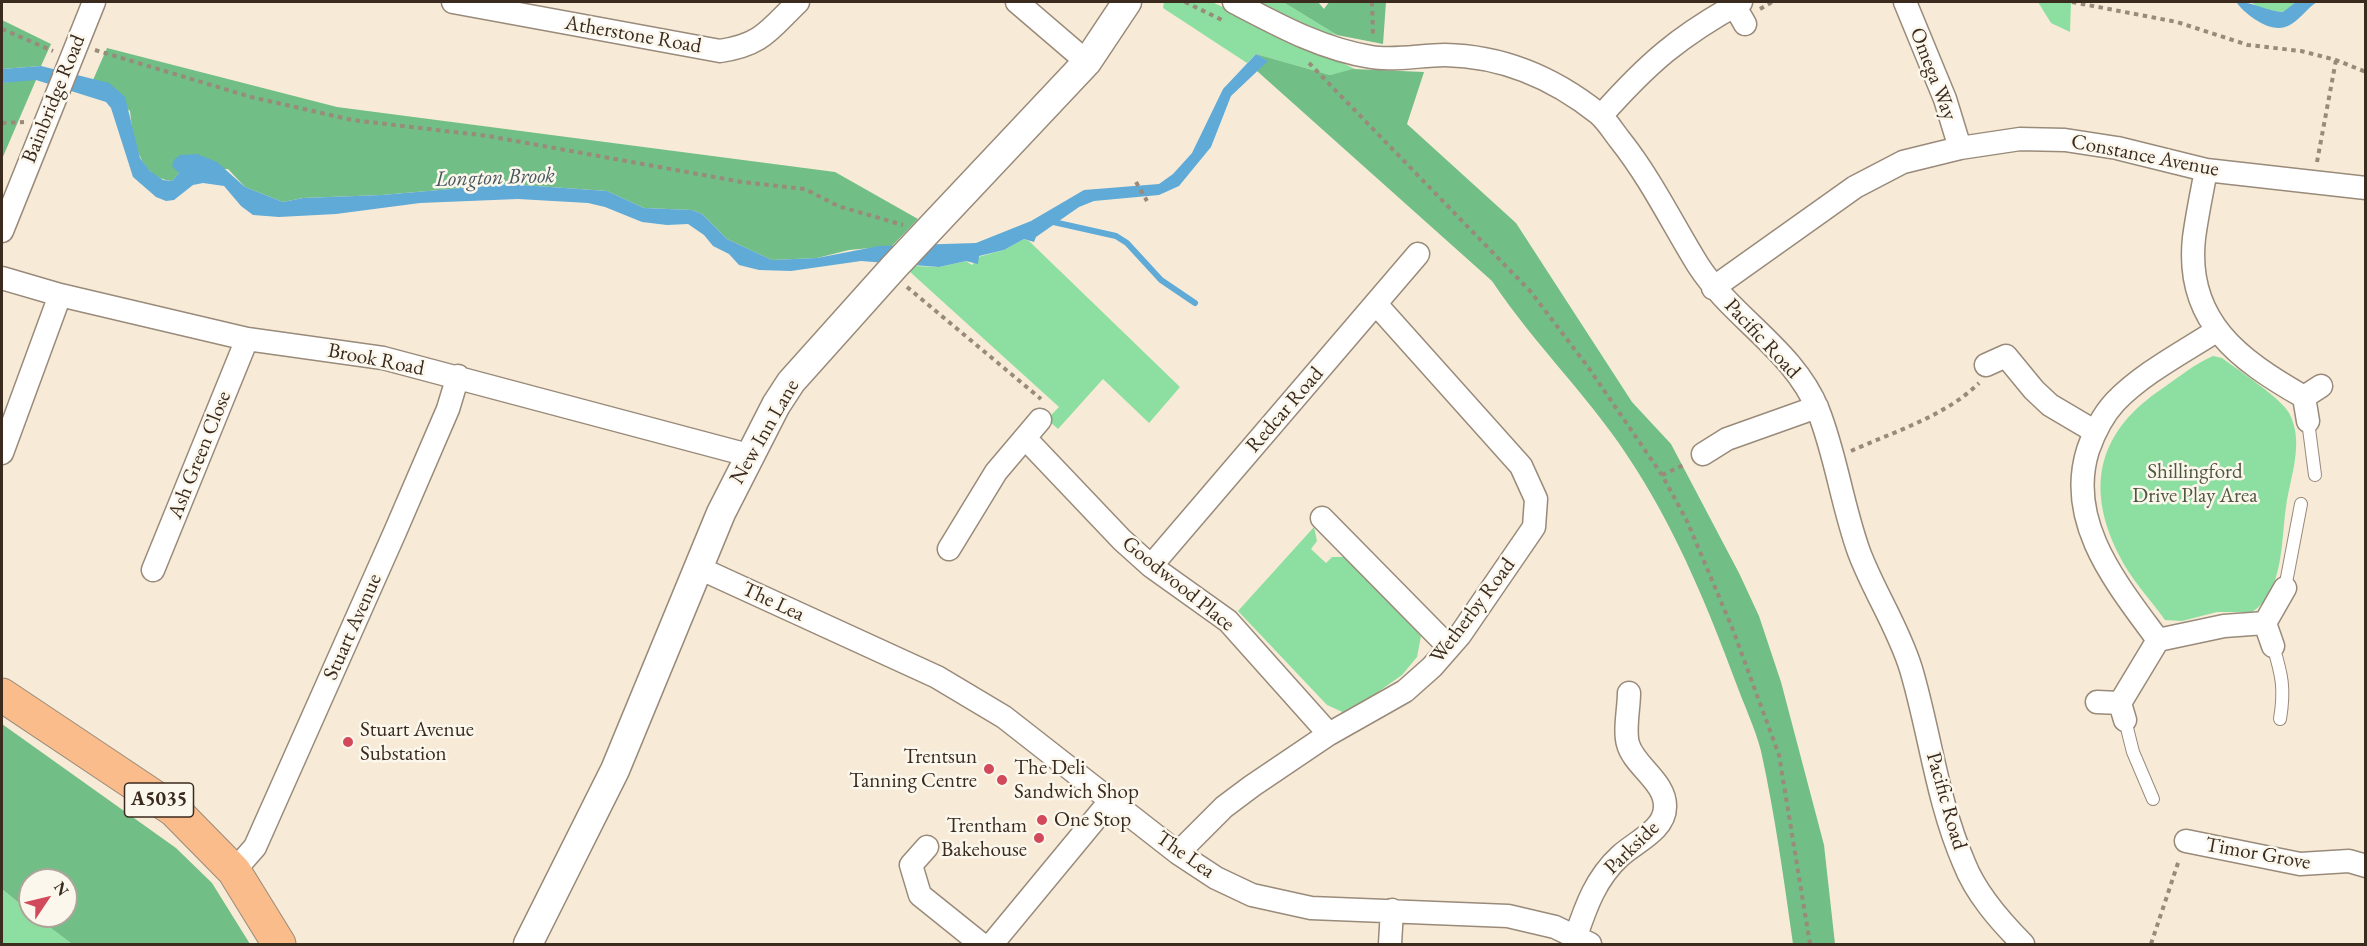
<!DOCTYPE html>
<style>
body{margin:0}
#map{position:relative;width:2367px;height:946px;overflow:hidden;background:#f7ebd7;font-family:"EB Garamond",serif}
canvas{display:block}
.frame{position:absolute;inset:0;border:3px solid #3b2a1e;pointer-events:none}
.north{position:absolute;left:18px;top:868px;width:60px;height:60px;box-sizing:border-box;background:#fbf7ec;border:2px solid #aea59a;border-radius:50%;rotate:55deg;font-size:16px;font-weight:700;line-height:24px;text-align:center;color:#3b2a1e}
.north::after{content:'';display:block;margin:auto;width:21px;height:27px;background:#d1495b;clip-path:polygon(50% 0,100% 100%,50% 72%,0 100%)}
</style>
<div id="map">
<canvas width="2367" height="946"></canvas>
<div class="frame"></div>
<div class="north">N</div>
</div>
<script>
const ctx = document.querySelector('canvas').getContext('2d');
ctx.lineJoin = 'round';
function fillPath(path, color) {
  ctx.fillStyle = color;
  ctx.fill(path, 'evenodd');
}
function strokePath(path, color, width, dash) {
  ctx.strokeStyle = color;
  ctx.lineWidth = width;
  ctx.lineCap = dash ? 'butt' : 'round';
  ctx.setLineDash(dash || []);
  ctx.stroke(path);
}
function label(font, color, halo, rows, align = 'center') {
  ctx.font = font + ' "EB Garamond",serif';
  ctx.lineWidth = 5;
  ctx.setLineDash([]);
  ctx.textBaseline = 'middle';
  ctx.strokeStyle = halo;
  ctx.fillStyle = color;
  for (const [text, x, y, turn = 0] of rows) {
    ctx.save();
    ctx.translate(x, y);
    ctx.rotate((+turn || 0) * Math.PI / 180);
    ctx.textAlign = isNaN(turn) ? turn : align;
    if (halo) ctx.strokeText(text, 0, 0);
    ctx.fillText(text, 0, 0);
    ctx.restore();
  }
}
fillPath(new Path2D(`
 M1164 2H1212L1355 69 1330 75 1256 54 1247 63 1163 8Z
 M1259 2H1283L1337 35 1324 33Z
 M2038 2H2071L2070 32 2051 23Z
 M2251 2H2296L2284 12 2261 9Z
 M1024 239 1029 241 1180 387 1149 423 1103 379 1058 429 1047 419 1059 407 909 271 915 266 939 267 966 261 972 265 978 257 1004 250Z
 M2213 356 2222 358C2238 370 2281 398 2289 413 2305 442 2290 477 2286 507 2281 540 2284 592 2252 612H2217L2182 621 2165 620C2150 599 2129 577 2118 553 2084 484 2100 430 2163 388 2179 377 2196 363 2213 356Z
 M1314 527 1317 541 1311 549 1326 563 1332 557H1345L1421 636 1417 657 1402 675 1347 714 1327 705 1238 611Z
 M2 889 30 912V916H35L72 944H2Z`), '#8cdfa0');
fillPath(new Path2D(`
 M1283 2H1318L1324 9 1329 2H1386L1383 44 1337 35Z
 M2 20 51 44 41 66 2 69Z
 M107 48 337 107 835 172 918 219 892 246 849 250 817 258 772 260 727 239 702 214 692 210 644 208 607 191 508 184 382 195 303 198 283 202 245 187 228 169 180 172 172 181C138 178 133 138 130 111L93 80Z
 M1256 54 1330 75 1353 69 1424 72 1407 124 1516 223 1632 402 1671 444 1739 573 1759 616 1781 682 1824 845 1835 944H1793C1784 880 1775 815 1761 751 1755 728 1744 705 1736 683 1709 610 1678 535 1636 469 1594 401 1536 347 1492 281L1257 71 1267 61Z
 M21 80H36L2 159V83Z
 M2 724 176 848 212 883 250 944H72L35 916H66V880H30V912L2 889Z`), '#71be86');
fillPath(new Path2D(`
 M2236 2C2253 1 2265 11 2283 12L2296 2H2317C2307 8 2299 21 2288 26 2270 34 2246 15 2236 2Z
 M1256 54 1268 61 1231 96 1211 147 1179 186 1159 195 1094 201 1079 207 1036 237 1034 242 1024 239 1004 250 979 256 978 264 966 261 939 267 861 261 791 271 759 270 739 265 729 254 713 246 704 235 688 224 667 225 642 222 605 207 588 203 518 199 420 203 336 214 279 217 253 215 241 206 224 186 203 183 193 185 174 200 166 201 156 197 133 177 111 108 106 102 36 80 2 83V69L41 66 109 83 125 97 140 158 150 171 163 180 172 181 179 173 172 166 174 160 180 155 197 154 217 162 245 187 283 202 303 198 382 195 508 184 607 191 644 208 692 210 702 214 727 239 772 260 817 258 879 246 976 243 1031 221 1084 190 1159 184 1173 174 1192 153 1223 89Z`), '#5faad7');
strokePath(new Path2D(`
 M1049 221 1116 236 1127 243 1161 280 1195 303`), '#5faad7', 6);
const service = new Path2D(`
 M2308 421 2315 475
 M2285 588 2301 504
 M2273 646C2282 675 2285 689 2280 719
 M2125 720 2133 752 2153 799`);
const minor = new Path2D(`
 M453 2 720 51C762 45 769 30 798 2
 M1017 2 1087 62
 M1234 2C1278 25 1321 49 1371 57 1394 61 1421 55 1445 55 1502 56 1554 78 1599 114 1607 121 1613 131 1620 140 1651 179 1672 223 1698 265 1732 318 1794 350 1818 410 1836 455 1842 505 1859 552 1874 592 1898 627 1911 669 1930 733 1937 801 1964 863 1976 894 2000 921 2023 944
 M1905 2 1945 99 1960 148
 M1734 5 1745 24
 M1601 116C1648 63 1679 36 1741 2
 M2206 170C2202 192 2197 215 2194 238 2185 321 2239 360 2304 397L2321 386
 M2 231 94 2
 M2 278 60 295 247 339 383 358 748 455
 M1713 288 1855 187 1903 162 1960 148 2020 139 2065 140 2117 148 2206 170 2366 188
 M1986 365 2006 356 2034 390 2050 405 2094 431
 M2304 397 2308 421
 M1025 438 1122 540 1151 566 1228 621 1329 734
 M2 453 60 295
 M1703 454 1727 439 1817 407
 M1322 518 1449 647
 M949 549 996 472 1040 420
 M1151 566 1418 254
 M699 568 937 677 1004 717 1178 853 1216 878 1252 895 1311 908 1508 916 1555 927 1590 944
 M153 570 247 339
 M2265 623 2273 646
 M2158 640C2118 585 2065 523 2088 450 2094 433 2102 416 2115 402 2143 373 2182 353 2216 331
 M2097 702 2120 703
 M2125 720 2120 703 2158 640 2224 626 2265 623 2285 588
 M2186 841 2300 864 2349 861 2366 866
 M927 847 911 865 920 895 981 944
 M1178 853 1224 807 1252 786 1329 734 1405 691 1432 667 1460 635 1534 527 1536 499 1521 466 1376 304
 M234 871 255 847 395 532 448 409 458 376
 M1576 936C1586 906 1596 878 1620 856 1635 842 1665 830 1665 807 1666 782 1634 766 1628 744 1624 730 1629 708 1629 693
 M992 944 1111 800
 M1390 944 1392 910`);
const tertiary = new Path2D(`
 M528 944 615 770 721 513 776 405 791 382 894 267 1087 62 1127 2`);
const primary = new Path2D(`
 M2 695 174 810 234 871 279 944`);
strokePath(service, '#998a7a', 14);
strokePath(minor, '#998a7a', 25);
strokePath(tertiary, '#998a7a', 31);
strokePath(primary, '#998a7a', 35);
strokePath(new Path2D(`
 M1185 2 1222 20
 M1372 2 1373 36
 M2072 2 2177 22 2248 45 2301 51 2336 60 2366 72
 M1760 9 1772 2
 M2 29 53 51
 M95 50 251 97 352 120 488 136 742 182 805 189 838 206 903 225
 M1309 63 1531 292 1588 367 1662 475 1687 521 1733 630 1779 755 1810 944
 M2 123 24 122
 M2317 162 2336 60
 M1136 182 1147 201
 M907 287 1041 399
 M1851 451C1893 432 1946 416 1979 383
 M1662 475 1686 464
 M2151 944 2179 860`), '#998a7a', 4, [4.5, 4.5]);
strokePath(service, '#fff', 12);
strokePath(minor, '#fff', 22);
strokePath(tertiary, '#fff', 28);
strokePath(primary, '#f9bc8a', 33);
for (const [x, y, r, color] of [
 [348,742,6,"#d1495b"],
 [989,769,6,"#d1495b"],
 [1002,780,6,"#d1495b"],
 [1042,820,6,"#d1495b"],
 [1039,838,6,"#d1495b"]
]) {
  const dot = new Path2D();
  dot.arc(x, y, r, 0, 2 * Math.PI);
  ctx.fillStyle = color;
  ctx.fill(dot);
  strokePath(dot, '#fbf7ec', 2);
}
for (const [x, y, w] of [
 [159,800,69]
]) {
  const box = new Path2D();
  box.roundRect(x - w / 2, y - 17, w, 34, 4.5);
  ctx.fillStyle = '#fbf7ec';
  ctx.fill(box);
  strokePath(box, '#3b2a1e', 1.5);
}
label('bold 20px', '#3b2a1e', null, [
 ["A5035",159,800]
]);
label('21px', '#3b2a1e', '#fbf7ec', [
 ["Atherstone Road",633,35,10],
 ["Omega Way",1933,74,69],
 ["Bainbridge Road",54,99,-68],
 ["Constance Avenue",2145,156,11],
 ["Pacific Road",1762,339,47],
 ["Brook Road",376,360,11],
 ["Redcar Road",1285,410,-49],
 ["New Inn Lane",765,432,-60],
 ["Ash Green Close",200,455,-68],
 ["Goodwood Place",1178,584,39],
 ["The Lea",773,602,25],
 ["Wetherby Road",1473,611,-53],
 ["Stuart Avenue",353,627,-66],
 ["Pacific Road",1946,801,74],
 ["Parkside",1632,848,-44],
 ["Timor Grove",2258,854,10],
 ["The Lea",1185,855,35]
]);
label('21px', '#4f573e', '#fbf7ec', [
 ["Shillingford",2195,472],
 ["Drive Play Area",2195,496]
]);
label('21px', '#3b2a1e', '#fbf7ec', [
 ["Stuart Avenue",360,730],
 ["Substation",360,754],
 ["Trentsun",977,757,"right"],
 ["Tanning Centre",977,781,"right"],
 ["The Deli",1014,768],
 ["Sandwich Shop",1014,792],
 ["One Stop",1054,820],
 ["Trentham",1027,826,"right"],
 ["Bakehouse",1027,850,"right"]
], 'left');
label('italic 22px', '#48575f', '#fbf7ec', [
 ["Longton Brook",495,178,-2]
]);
</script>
